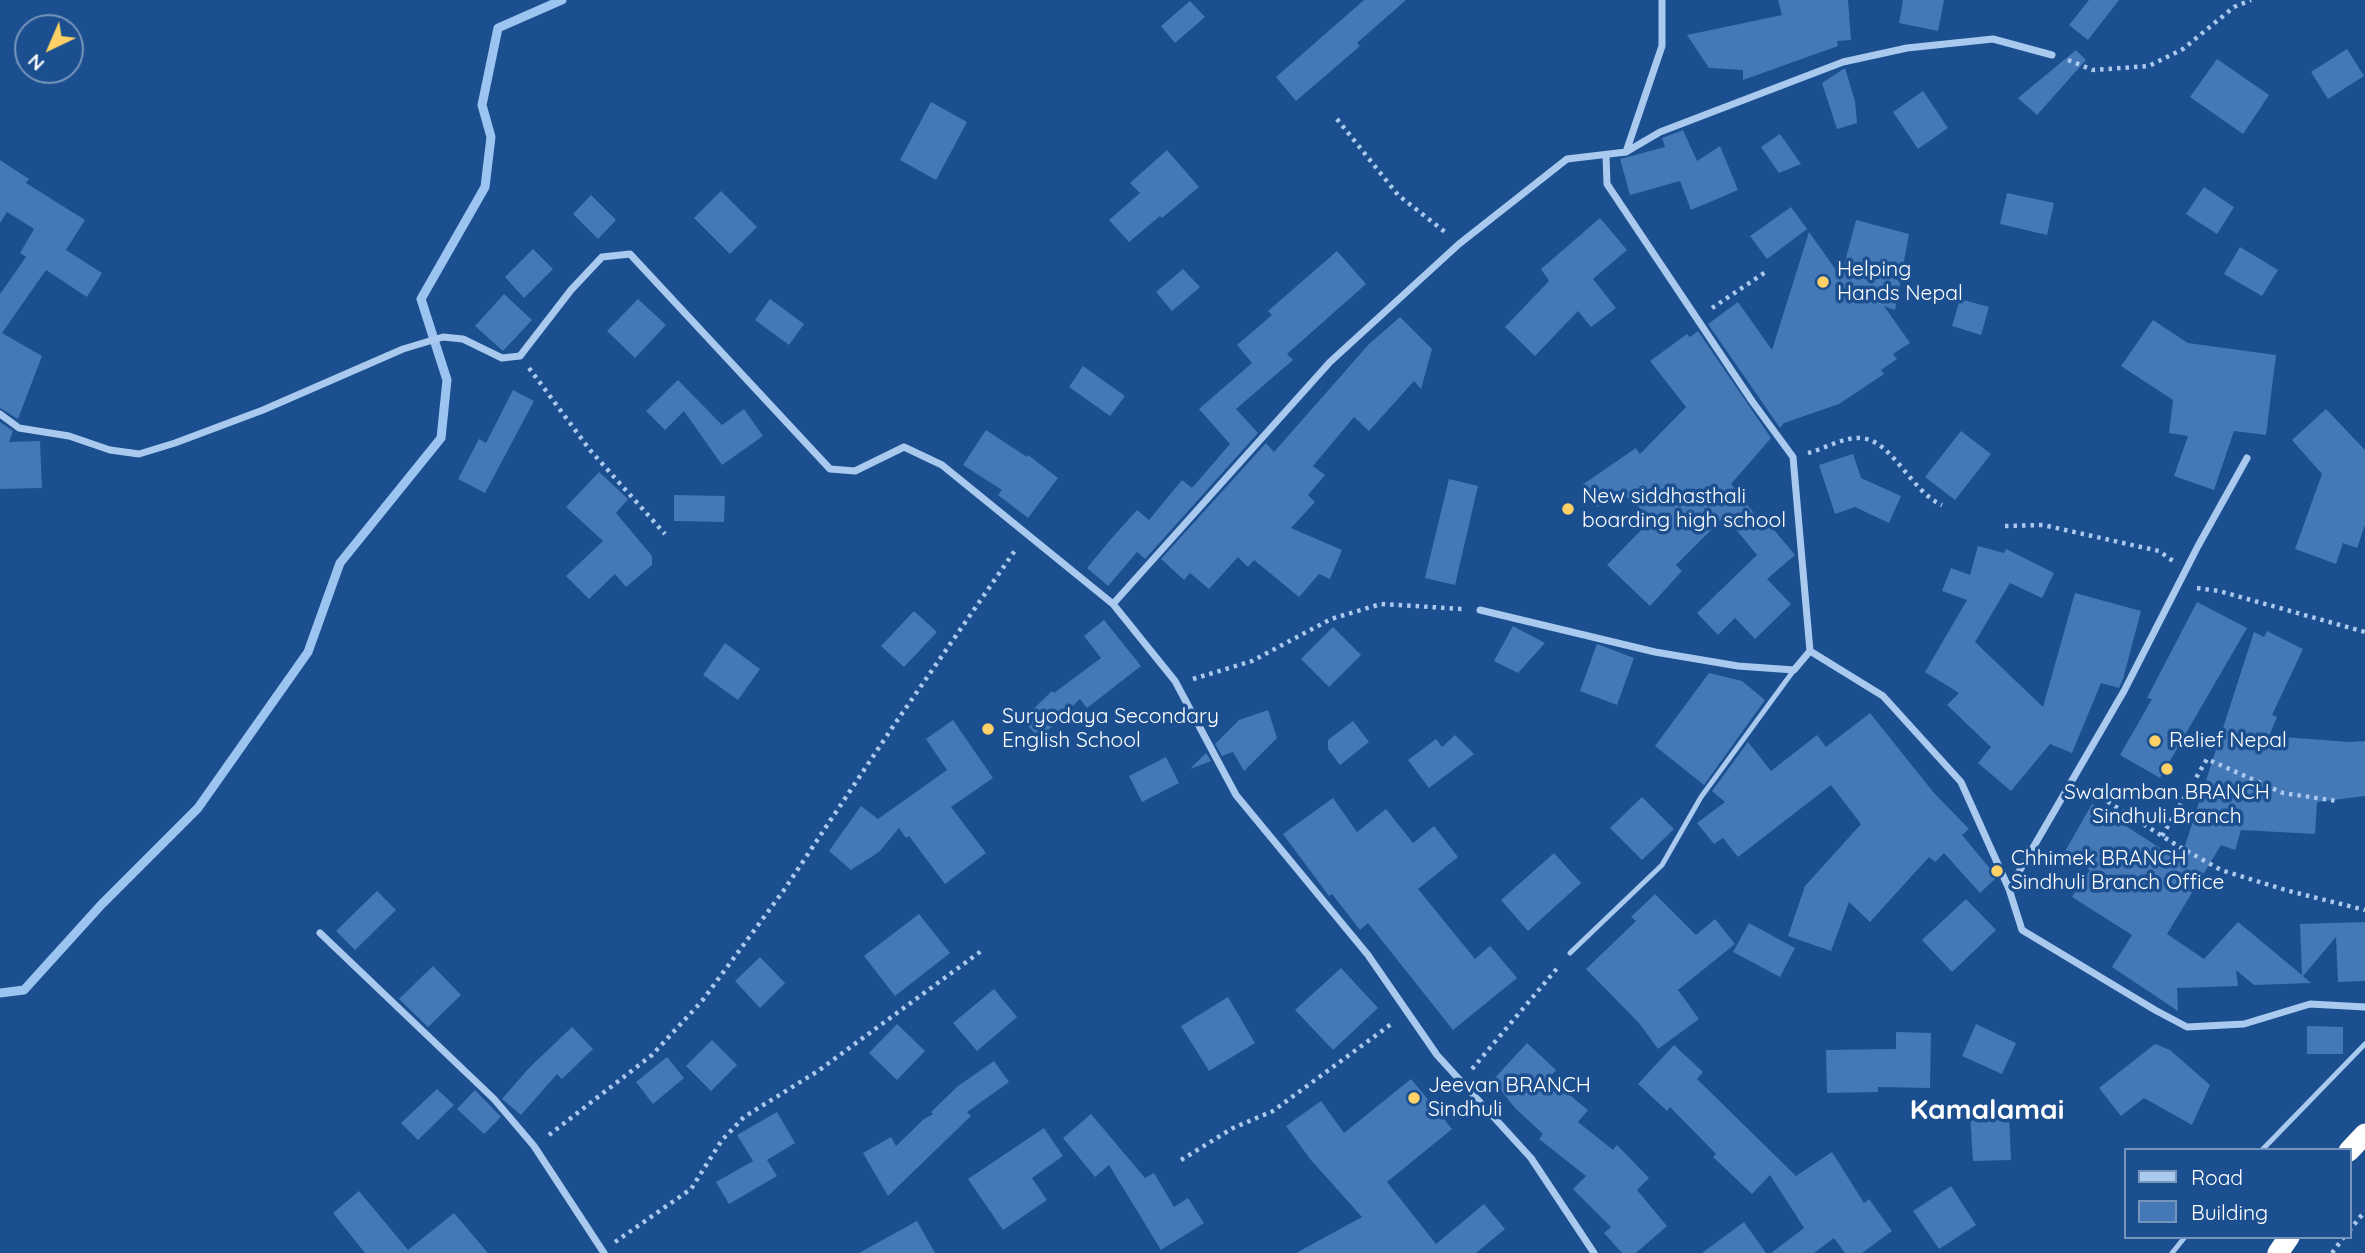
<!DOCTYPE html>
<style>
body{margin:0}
#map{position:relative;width:2365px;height:1253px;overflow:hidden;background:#1b4f8f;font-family:Quicksand,sans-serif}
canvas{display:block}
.legend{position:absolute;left:2124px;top:1148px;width:228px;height:91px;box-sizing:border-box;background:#1b4f8f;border:2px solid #7695bc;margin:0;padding:9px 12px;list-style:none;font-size:21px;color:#fff}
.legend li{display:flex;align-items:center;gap:14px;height:35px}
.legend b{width:35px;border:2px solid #7695bc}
.north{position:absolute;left:14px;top:14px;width:70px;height:70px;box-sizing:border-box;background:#1b4f8f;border:2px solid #7695bc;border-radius:50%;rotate:224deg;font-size:19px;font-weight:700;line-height:28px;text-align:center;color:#fff}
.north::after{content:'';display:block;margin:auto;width:24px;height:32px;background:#ffd166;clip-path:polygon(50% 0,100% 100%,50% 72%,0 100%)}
</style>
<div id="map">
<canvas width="2365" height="1253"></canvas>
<ul class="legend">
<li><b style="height:9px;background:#a9c9ee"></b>Road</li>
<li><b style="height:19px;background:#4478b7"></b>Building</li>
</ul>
<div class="north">N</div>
</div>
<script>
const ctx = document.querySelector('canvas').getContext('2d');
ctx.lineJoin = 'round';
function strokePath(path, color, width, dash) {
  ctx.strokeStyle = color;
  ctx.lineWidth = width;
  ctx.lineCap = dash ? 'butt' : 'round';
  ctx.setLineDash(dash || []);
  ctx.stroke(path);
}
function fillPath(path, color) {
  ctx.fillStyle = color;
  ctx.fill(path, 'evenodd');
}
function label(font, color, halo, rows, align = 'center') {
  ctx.font = font + ' Quicksand,sans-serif';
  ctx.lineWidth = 7;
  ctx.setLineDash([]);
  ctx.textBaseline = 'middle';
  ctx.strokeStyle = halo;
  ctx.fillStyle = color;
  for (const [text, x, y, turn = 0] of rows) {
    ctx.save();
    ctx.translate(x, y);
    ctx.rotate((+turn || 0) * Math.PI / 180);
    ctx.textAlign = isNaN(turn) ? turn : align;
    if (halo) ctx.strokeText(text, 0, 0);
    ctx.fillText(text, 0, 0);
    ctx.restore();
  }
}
strokePath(new Path2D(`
 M0 993 24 990 101 905 198 808 308 652 340 563 441 438 447 380 421 299 485 187 491 137 482 105 498 28 562 0`), '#9cc4f0', 9);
fillPath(new Path2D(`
 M1364 0H1406L1357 43 1360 46 1296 101 1276 77Z
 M1778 0H1848L1851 40 1837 41 1838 46 1743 80V70L1709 68 1687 35 1782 15Z
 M1903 0H1944L1938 31 1899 23Z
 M2089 0H2119L2088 40 2069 25Z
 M1190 1 1205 17 1175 43 1161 26Z
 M2347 49 2364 76 2328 99 2311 72Z
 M2076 50 2086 60 2037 115 2018 98Z
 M2217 59 2269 95 2243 134 2190 97Z
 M1845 68 1855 101 1857 123 1837 129 1822 83Z
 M1923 91 1948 128 1918 149 1893 112Z
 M931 102 967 122 936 180 900 160Z
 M1683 130 1697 161 1720 146 1738 190 1691 210 1680 181 1630 195 1620 159 1665 147 1662 138Z
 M1780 134 1801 164 1779 173 1761 147Z
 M1167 150 1199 187 1162 218 1160 216 1129 242 1109 220 1140 193 1130 183Z
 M0 160 29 179 26 183 85 220 66 250 102 273 87 297 46 270 2 333 42 356 18 419 0 408V294L26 257 20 253 34 229 7 212 0 223Z
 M2204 187 2234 207 2217 234 2186 214Z
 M721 191 757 227 730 254 694 218Z
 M2007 193 2054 203 2047 235 2000 224Z
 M591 195 616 220 598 239 573 214Z
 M1791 207 1807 229 1767 259 1750 236Z
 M1600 218 1627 250 1593 279 1616 308 1591 327 1578 311 1535 356 1505 327 1549 281 1541 269Z
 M1856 220 1909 234 1895 310 1884 306 1910 343 1893 354 1897 359 1881 370 1884 374 1839 404 1784 423 1780 428 1708 324 1738 302 1772 350 1809 232 1841 277Z
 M2240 247 2278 270 2262 296 2224 274Z
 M533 249 553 269 524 298 505 277Z
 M1337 251 1366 284 1287 354 1293 360 1236 409 1258 433 1145 559 1137 552 1108 586 1087 568 1111 539 1137 510 1149 520 1182 480 1192 488 1230 444 1199 409 1252 363 1237 345 1272 315 1268 311Z
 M1183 269 1200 287 1172 311 1156 292Z
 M504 294 532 320 503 351 475 326Z
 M638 299 666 325 635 358 607 331Z
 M770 299 804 324 789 345 755 320Z
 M1960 299 1989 307 1981 335 1952 326Z
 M1400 317 1432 349 1421 389 1414 381 1369 431 1354 417 1313 466 1325 475 1308 495 1315 502 1291 528 1342 550 1330 579 1319 574 1299 597 1254 560 1248 567 1238 557 1209 589 1190 573 1184 580 1161 559 1266 443 1274 452 1369 344Z
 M2153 320 2188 343 2276 355 2266 435 2234 431 2214 490 2174 476 2188 436 2169 433 2173 400 2121 366Z
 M1698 331 1771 438 1731 484 1761 522 1765 519 1795 555 1767 579 1791 604 1755 639 1735 618 1718 635 1697 613 1757 555 1725 516 1676 565 1682 571 1650 606 1607 565 1652 519 1620 491 1597 507 1582 485 1636 448 1640 454 1686 407 1650 361 1687 334 1690 337Z
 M1083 366 1125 396 1110 416 1069 387Z
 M678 380 722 425 744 409 763 436 722 465 684 411 665 430 646 411Z
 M513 390 534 401 485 493 458 479 479 439 486 443Z
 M2326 409 2365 450V525L2357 548 2343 543 2336 564 2295 549 2322 474 2292 440Z
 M0 422 13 431 9 442 40 441 42 488 0 489Z
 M986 430 1027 457 1028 455 1058 478 1028 518 998 495 1002 490 963 465Z
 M1961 431 1991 454 1955 500 1925 477Z
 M1853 454 1861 478 1901 496 1889 523 1855 507 1835 514 1819 465Z
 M599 472 628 499 616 513 652 556V565L626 587 615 574 589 599 566 576 603 541 566 507Z
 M1449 479 1478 486 1455 585 1425 578Z
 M674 495 725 496 724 522 674 521Z
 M1978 546 2004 553 2006 549 2054 573 2042 598 2010 583 1975 642 2043 707 2075 593 2141 611 2123 679 2119 688 2101 683 2072 753 2050 744 2011 791 1978 763 1991 747 1947 705 1959 693 1925 672 1967 600 1942 591 1951 568 1970 575Z
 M2197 602 2247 628 2160 778 2120 755 2152 699 2147 698Z
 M914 611 937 632 904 667 881 646Z
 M1104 620 1141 666 1087 708 1080 699 1040 738 1022 720 1052 691 1054 693 1101 658 1084 636Z
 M1513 626 1545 643 1518 673 1494 661Z
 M1333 627 1361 655 1329 687 1301 659Z
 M2267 631 2303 649 2272 715 2277 717 2269 736 2350 742 2365 741V796L2317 802 2315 834 2241 830 2235 850 2221 845 2167 934 2204 959 2238 922 2302 975 2300 924 2365 922V981L2338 982 2336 937 2303 976 2311 983 2254 985 2236 970 2238 986 2177 988 2178 1011 2112 967 2132 935 2072 897 2090 870 2064 853 2092 804 2180 861 2254 632 2264 637Z
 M725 643 760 669 738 700 703 675Z
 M1597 644 1634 658 1617 705 1580 691Z
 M1709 673 1742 681 1765 700 1704 785 1655 746Z
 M1268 710 1277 738 1244 771 1233 752 1222 756 1215 744 1239 720Z
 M1870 713 1934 793 1969 829 1962 835 1997 877 1980 893 1944 853 1935 862 1929 857 1870 922 1849 902 1831 951 1788 936 1805 886 1861 824 1831 785 1738 857 1723 838 1714 844 1697 823 1725 802 1712 791 1748 742 1771 771 1817 735 1826 747Z
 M953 720 993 778 951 807 986 853 945 884 909 836 906 838 899 828 879 852 851 870 829 851 861 806 878 819 947 770 926 739Z
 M1353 721 1369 742 1340 765 1328 749V740Z
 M1455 735 1474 754 1429 788 1408 760 1436 739 1442 747Z
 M1206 753 1211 761 1190 769Z
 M1166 757 1179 783 1142 802 1129 776Z
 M1642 797 1674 829 1642 860 1610 828Z
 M1333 798 1357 832 1386 809 1413 843 1434 826 1458 857 1418 889 1475 959 1490 946 1517 978 1453 1030 1368 923 1360 930 1332 894 1329 896 1283 834Z
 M1554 853 1581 883 1528 931 1501 900Z
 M377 891 396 910 355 950 336 931Z
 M1655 894 1696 935 1715 919 1735 944 1678 990 1699 1019 1658 1049 1639 1023 1586 969 1636 921 1631 917Z
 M1966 899 1996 930 1952 972 1922 940Z
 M919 914 950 953 895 996 864 956Z
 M1749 923 1795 948 1780 977 1733 952Z
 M760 957 785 983 760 1008 735 981Z
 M433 966 461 995 428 1027 399 999Z
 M1341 968 1378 1008 1333 1050 1295 1010Z
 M994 989 1017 1017 977 1051 953 1023Z
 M1228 997 1255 1043 1209 1071 1181 1026Z
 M897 1024 925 1051 897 1080 869 1053Z
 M1976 1024 2016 1043 2002 1074 1962 1056Z
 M2307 1026 2343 1027V1054H2307Z
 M572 1027 593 1049 562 1079 557 1074 521 1115 502 1099 529 1068Z
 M1896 1032 1931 1033 1930 1088 1878 1087V1092L1827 1093 1826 1050 1896 1049Z
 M712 1040 737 1065 711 1091 686 1066Z
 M1527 1043 1556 1070 1549 1078 1588 1110 1578 1122 1613 1150 1617 1145 1649 1178 1637 1190 1667 1226 1636 1253H1622L1604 1233 1611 1227 1573 1189 1586 1176 1539 1139 1543 1134 1515 1108 1493 1080Z
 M2155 1044 2170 1050 2210 1085 2192 1125 2144 1098 2121 1116 2099 1088Z
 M1674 1045 1703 1072 1697 1079 1796 1176 1832 1152 1864 1203 1869 1199 1892 1231 1862 1253H1845L1834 1238 1814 1253H1771L1804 1228 1770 1175 1752 1194 1713 1157 1716 1154 1670 1107 1667 1111 1638 1084Z
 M667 1057 684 1078 653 1104 636 1082Z
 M994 1061 1009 1082 967 1112 971 1116 888 1196 863 1153 891 1137 896 1146 924 1119 933 1114 931 1112 958 1086Z
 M1411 1079 1452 1129 1387 1182 1436 1244 1484 1204 1505 1229 1476 1253H1296L1362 1217 1310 1159 1286 1126 1321 1101 1344 1133Z
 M437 1089 454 1105 418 1140 401 1123Z
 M475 1090 501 1117 484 1134 457 1109Z
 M777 1112 795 1143 767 1160 777 1176 729 1204 716 1182 753 1161 737 1135Z
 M2009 1112 2011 1160 1973 1161 1970 1114Z
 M1091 1114 1145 1178 1154 1173 1174 1207 1188 1198 1204 1223 1161 1250 1109 1165 1095 1177 1063 1138Z
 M1044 1128 1063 1156 1032 1178 1047 1200 1003 1230 968 1179Z
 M1951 1186 1976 1225 1939 1249 1913 1211Z
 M359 1191 408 1250 454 1213 488 1253H365L333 1213Z
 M917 1221 935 1253H859Z
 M1744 1222 1766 1253H1702Z`), '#4478b7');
strokePath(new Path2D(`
 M2068 60 2093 70 2149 66 2183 49 2234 7 2251 0
 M1337 119 1398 195 1445 232
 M1712 308 1767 271
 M529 368 590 450 665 534
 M1808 453C1824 449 1843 437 1860 438 1892 439 1911 492 1942 505
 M2005 526 2043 525 2159 551 2173 561
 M2197 588 2219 591 2365 632
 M1193 679 1252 661 1331 619 1381 604 1463 609
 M2086 788 2178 846 2221 870 2289 891 2365 910
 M2162 836 2207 759 2283 793 2337 801
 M1472 1069 1559 966
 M549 1135 652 1055 702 1001 784 890 892 728 1016 549
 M1181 1160 1233 1128 1273 1111 1394 1022
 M2349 1231 2365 1211
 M615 1242 691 1189 722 1140 744 1117 818 1071 984 949
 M2332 1253 2344 1237`), '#a9c9ee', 4.5, [3.5, 5]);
strokePath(new Path2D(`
 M1570 953 1662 865 1701 797 1794 670
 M2262 1150 2365 1044
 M2172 1253 2185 1237`), '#a9c9ee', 5);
strokePath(new Path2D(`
 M1626 152 1660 132 1843 62 1907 48 1993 39 2052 55
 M1606 155 1607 184 1752 401 1793 457 1810 651 1883 696 1961 782 2009 889 2022 930 2155 1010 2187 1027 2244 1024 2310 1004 2365 1007
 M0 414 19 428 69 436 110 450 139 454 175 443 263 410 403 349 443 337 463 339 502 358 520 356 571 290 602 257 630 254 830 469 855 471 904 447 942 465 1113 604 1175 681 1236 795 1368 955 1437 1055 1531 1158 1594 1253
 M1113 604 1330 362 1459 244 1567 159 1626 152 1662 46V0
 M1480 610 1655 652 1738 666 1794 670 1810 651
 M2009 889 2124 691 2198 546 2247 458
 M320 933 494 1099 534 1146 604 1253`), '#a9c9ee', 7);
strokePath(new Path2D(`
 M2349 1151 2365 1134
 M2278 1253 2289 1237`), '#fff', 21);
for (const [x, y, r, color] of [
 [1823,282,7,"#ffd166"],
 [1568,509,7,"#ffd166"],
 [988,729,7,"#ffd166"],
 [2155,741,7,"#ffd166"],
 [2167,769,7,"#ffd166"],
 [1997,871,7,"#ffd166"],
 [1414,1098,7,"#ffd166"]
]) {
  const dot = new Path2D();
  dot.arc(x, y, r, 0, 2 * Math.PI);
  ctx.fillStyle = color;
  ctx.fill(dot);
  strokePath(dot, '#1b4f8f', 2.5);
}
label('21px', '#fff', '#1b4f8f', [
 ["Helping",1837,270],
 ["Hands Nepal",1837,294],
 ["New siddhasthali",1582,497],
 ["boarding high school",1582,521],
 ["Suryodaya Secondary",1002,717],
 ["English School",1002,741],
 ["Relief Nepal",2169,741],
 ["Swalamban BRANCH",2167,793,"center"],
 ["Sindhuli Branch",2167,817,"center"],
 ["Chhimek BRANCH",2011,859],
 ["Sindhuli Branch Office",2011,883],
 ["Jeevan BRANCH",1428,1086],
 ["Sindhuli",1428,1110]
], 'left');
label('bold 28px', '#fff', '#1b4f8f', [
 ["Kamalamai",1987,1111]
]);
</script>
